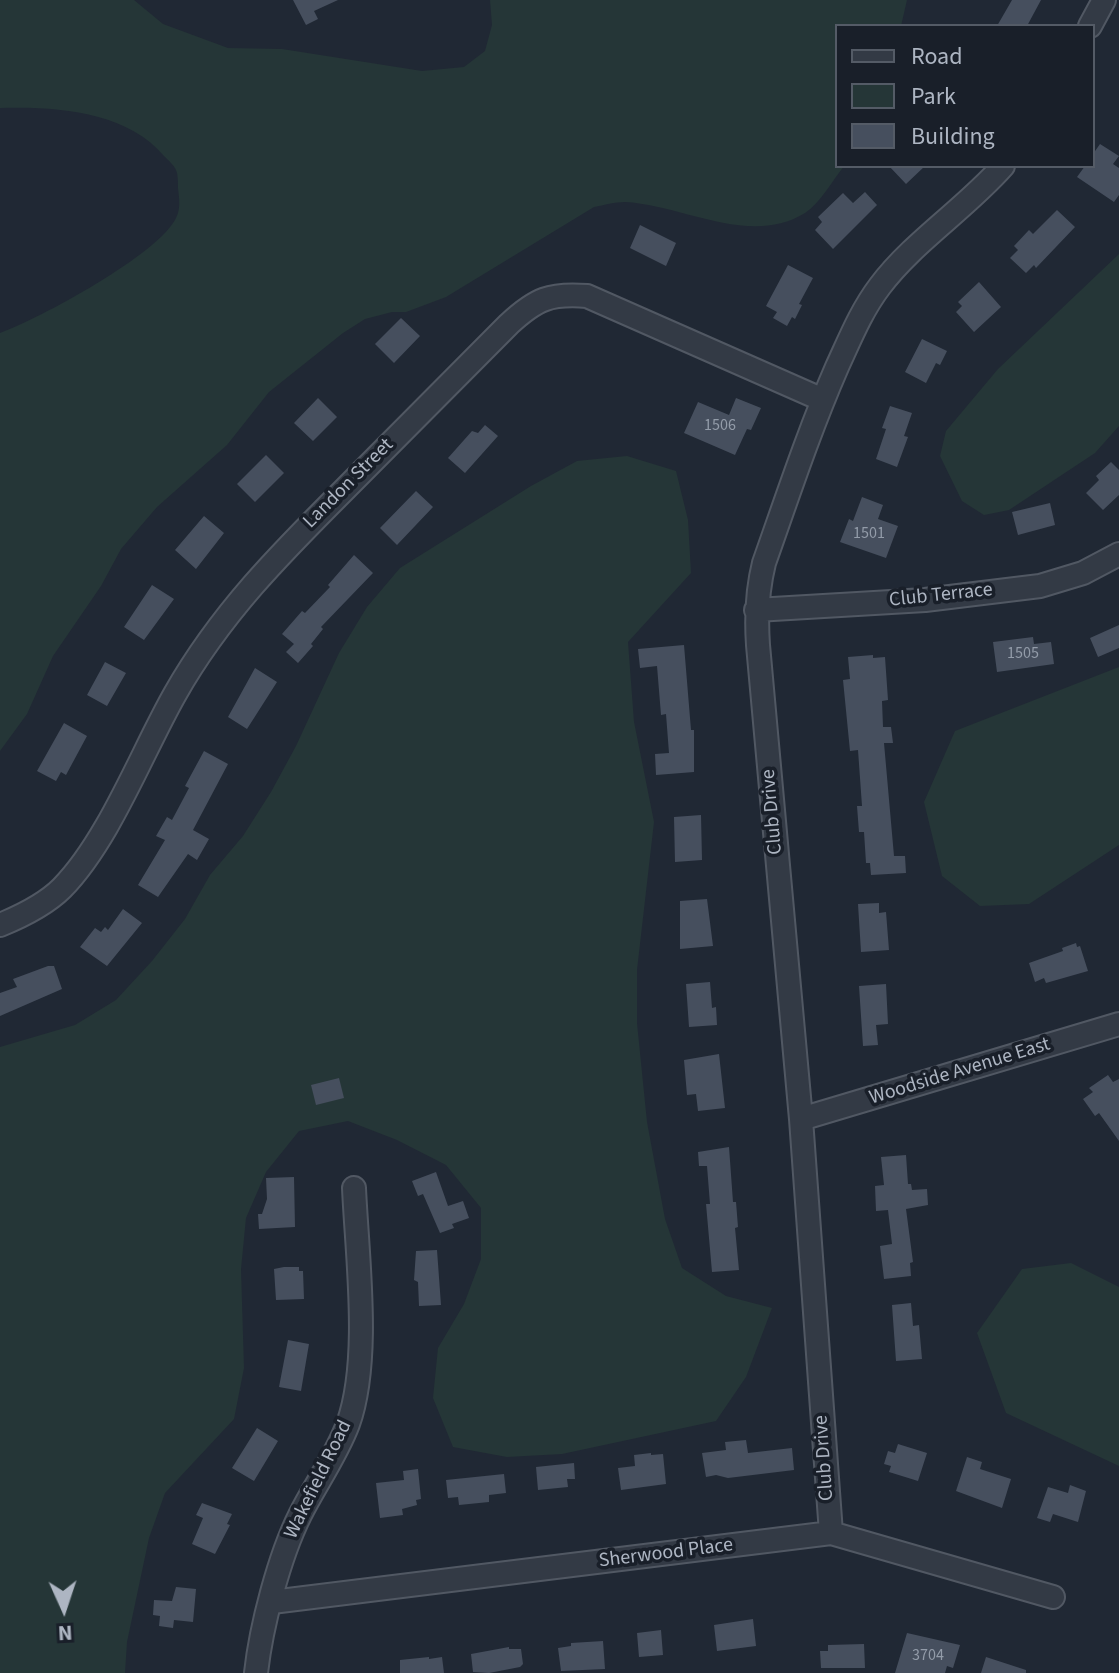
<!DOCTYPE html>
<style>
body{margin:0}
#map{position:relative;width:1119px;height:1673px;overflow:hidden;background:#202834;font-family:"Source Sans 3",sans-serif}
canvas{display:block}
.legend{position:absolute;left:835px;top:24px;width:260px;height:144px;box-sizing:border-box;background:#191f29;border:2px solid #545b66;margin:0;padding:10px 14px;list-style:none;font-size:24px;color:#adb5c2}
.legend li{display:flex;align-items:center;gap:16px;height:40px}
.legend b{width:40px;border:2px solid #545b66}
.north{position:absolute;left:24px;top:1569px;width:80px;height:80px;-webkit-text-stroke:6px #191f29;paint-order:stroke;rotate:177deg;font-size:22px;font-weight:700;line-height:32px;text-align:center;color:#adb5c2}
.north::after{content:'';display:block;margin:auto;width:28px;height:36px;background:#adb5c2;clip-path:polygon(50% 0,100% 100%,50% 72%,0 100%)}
</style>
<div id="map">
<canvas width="1119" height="1673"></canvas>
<ul class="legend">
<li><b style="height:10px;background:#333a45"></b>Road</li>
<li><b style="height:22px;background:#253637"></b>Park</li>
<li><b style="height:22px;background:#464f5e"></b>Building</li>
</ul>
<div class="north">N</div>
</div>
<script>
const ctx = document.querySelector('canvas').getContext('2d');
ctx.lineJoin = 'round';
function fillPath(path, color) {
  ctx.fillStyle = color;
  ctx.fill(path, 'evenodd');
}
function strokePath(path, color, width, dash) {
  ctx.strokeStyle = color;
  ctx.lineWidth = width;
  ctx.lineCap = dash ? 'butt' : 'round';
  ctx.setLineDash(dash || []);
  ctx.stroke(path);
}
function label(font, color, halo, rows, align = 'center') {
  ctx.font = font + ' "Source Sans 3",sans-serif';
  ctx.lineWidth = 7;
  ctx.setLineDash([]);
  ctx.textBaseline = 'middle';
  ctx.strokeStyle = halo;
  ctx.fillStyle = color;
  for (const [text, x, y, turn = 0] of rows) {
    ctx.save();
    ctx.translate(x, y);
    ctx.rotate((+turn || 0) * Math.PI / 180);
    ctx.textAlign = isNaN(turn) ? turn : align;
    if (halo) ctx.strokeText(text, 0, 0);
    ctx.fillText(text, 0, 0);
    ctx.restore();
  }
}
fillPath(new Path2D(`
 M0 0H134L163 24 228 48 282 49 422 71 464 67 485 51 492 25 490 0H907L901 26H837V166H844C833 180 820 203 805 213 750 247 683 205 625 202 615 202 604 205 594 207L446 297 406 312H392L365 319 343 333 269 392 227 445 157 507 121 549 101 586 53 656 27 714 0 751V333C39 319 159 254 176 218 181 208 179 198 178 188 178 183 178 174 176 170 174 165 168 160 164 156 127 111 54 106 0 108Z
 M1119 254V426L1095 453 1009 510 984 515 962 501 940 456 946 431 998 369Z
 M627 456 676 471 688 520 691 573 628 642 634 722 654 822 637 970V1023L647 1122 665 1219 682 1268 726 1296 772 1308 746 1377 716 1421 562 1454 507 1457 453 1447 433 1398 438 1348 464 1304 481 1259V1208L446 1165 397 1140 348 1121 299 1131 266 1172 246 1218 241 1269 244 1368 234 1419 165 1493 149 1538 127 1642 125 1673H0V1047L75 1025 116 1000 152 961 185 919 210 875 243 836 271 792 296 746 339 653 367 607 400 568 531 486 577 461Z
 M1119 667V845L1029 904 980 906 942 876 924 802 955 731Z
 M1071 1263 1119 1287V1466L1006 1413 977 1333 1022 1269Z`), '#253637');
fillPath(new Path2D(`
 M293 0H338L314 11 318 19 306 25Z
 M1012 0H1041L1027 26H997Z
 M1100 144 1119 156 1113 164 1119 168V195L1114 202 1077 177 1085 166H1093V154Z
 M889 166H925L906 184Z
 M865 192 877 205 833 249 815 230 822 222 818 217 843 193 853 203Z
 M1057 210 1075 227 1036 268 1034 265 1026 273 1010 258 1018 250 1014 246 1029 230 1033 234Z
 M640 225 676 243 666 266 630 248Z
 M788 265 813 278 799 304 802 305 795 319 792 317 787 326 773 318 777 312 766 306Z
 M979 282 1001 307 974 332 956 312 962 306 958 302Z
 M401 318 420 336 394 363 375 344Z
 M922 339 947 351 940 365 936 363 926 383 905 372Z
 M318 398 337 417 313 441 294 423Z
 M736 398 761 408 751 430 747 429 735 455 684 433 698 402 729 415Z
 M890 406 912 413 904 436 908 437 897 467 876 459 886 429 882 428Z
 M485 425 498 436 465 473 448 458 472 431 478 433Z
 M266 455 284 473 255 502 237 484Z
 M1111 462 1119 470V495L1103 510 1086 493 1099 480 1096 476Z
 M416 491 433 507 397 545 380 528Z
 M862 497 883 505 878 519 898 526 886 558 840 542 849 519 853 521Z
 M1050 503 1055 525 1018 535 1012 512Z
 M204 516 224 533 196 569 175 550Z
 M354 555 373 573 321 627 323 629 311 644 313 646 298 663 286 652 294 644 282 634 302 611 305 613 330 587 328 585Z
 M152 585 174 599 144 640 124 627Z
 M1119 625V648L1098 657 1090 638Z
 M1033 637 1034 644 1051 642 1054 664 997 672 993 642Z
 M684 645 691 730H694V772L656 775 655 754 669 753 666 714 661 715 657 666 640 668 638 649Z
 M873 655V658L885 657 888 700 882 701 883 727H891L893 743H884L894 856H905L906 873 871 875 870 863H866L864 832H859L857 806H862L858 750 850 751 843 680 850 679 848 657Z
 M105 662 126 673 107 706 87 695Z
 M255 668 277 682 247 729 228 717Z
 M64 723 87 736 66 775 61 772 56 781 37 771Z
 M204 751 228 764 193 830 209 839 197 860 188 854 158 897 138 885 165 840 156 836 167 817 172 820 189 788 185 786Z
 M701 815 702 860 675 862 674 817Z
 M707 899 713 946 680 949V901Z
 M879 903V913L886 912 889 950 861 952 858 904Z
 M123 909 142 923 107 966 80 947 95 928 101 932 105 927 108 930Z
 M1076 943 1077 947 1080 946 1088 971 1046 983 1044 978 1035 982 1029 963 1063 951 1062 948Z
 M48 966H54L62 989 0 1016V993L17 987 13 979Z
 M710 982 712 1008 716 1007 717 1025 689 1027 686 984Z
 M886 984 888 1024 876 1025 878 1045 863 1046 859 986Z
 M719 1054 725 1108 698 1111 696 1094 687 1095 684 1060Z
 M1108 1075 1113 1082 1119 1079V1141L1099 1113 1095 1116 1083 1099 1093 1092 1089 1088Z
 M339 1078 344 1098 316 1105 311 1085Z
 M729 1147 733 1202H736L738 1227 735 1228 739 1270 712 1272 706 1204H710L707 1166H699L698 1152Z
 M906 1155 908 1184H911L912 1190 927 1189 928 1205 906 1209 913 1262 910 1263 911 1276 884 1279 880 1246 892 1244 888 1210 876 1211 875 1186 884 1185 881 1157Z
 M436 1172 448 1206 463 1201 469 1218 452 1224 454 1228 440 1233 423 1194 418 1196 412 1181Z
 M294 1177 295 1227 259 1229 258 1214H262L267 1199 266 1178Z
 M437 1250 441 1305 419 1306 418 1282 414 1280 416 1251Z
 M284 1267H299V1271H303L304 1299 276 1300 274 1269Z
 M911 1303 913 1326 919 1325 922 1359 896 1361 892 1305Z
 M288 1340 309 1344 301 1391 279 1387Z
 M257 1428 278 1441 254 1481 232 1468Z
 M746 1440 748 1453 792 1448 794 1470 728 1478 716 1475 706 1477 702 1453 726 1450 725 1442Z
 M898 1444 927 1453 918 1481 889 1472 891 1466 884 1464 888 1451 895 1453Z
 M651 1453V1455L663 1454 666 1484 621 1490 618 1468 635 1466 634 1455Z
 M967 1457 982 1462 980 1469 1011 1479 1002 1508 956 1491Z
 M574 1463 575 1479H567L568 1487 538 1490 536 1467Z
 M418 1469 421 1499 416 1500 417 1505 402 1509 403 1515 380 1518 376 1483 404 1480 403 1471Z
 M504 1474 506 1493 489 1495V1502L459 1505 458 1497 448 1498 446 1480Z
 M1070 1485 1086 1491 1078 1522 1053 1514 1050 1522 1037 1518 1048 1487 1068 1493Z
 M202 1503 232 1514 227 1524 230 1525 215 1554 192 1544 203 1518 196 1515Z
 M176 1587 196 1589 193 1622 174 1620 173 1628 159 1626 160 1616 153 1615 154 1600 172 1601Z
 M753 1619 756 1646 717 1651 714 1625Z
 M661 1630 663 1655 639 1657 637 1633Z
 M907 1633 960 1645 953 1668 947 1666 945 1673H895Z
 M603 1641 605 1669 561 1671 558 1648 571 1646V1643Z
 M864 1644 865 1668H821L820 1651H828V1645Z
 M509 1647V1649H521L523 1664 520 1667 489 1673 473 1672 471 1654Z
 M429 1657V1659L442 1657 444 1673H400V1660Z
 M986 1657 1026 1670V1673H981Z`), '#464f5e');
const minor = new Path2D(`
 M1090 26 1104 0
 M756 610 925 600 1040 586 1083 573 1119 554
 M0 925C22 916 45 905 62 888 109 840 142 752 175 694 222 611 284 550 350 484 403 430 456 377 509 324 536 299 550 293 587 296L823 400
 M801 1119 1119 1024
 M831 1533 801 1119 758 645C756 616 757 591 764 563 787 498 809 431 837 367 850 339 861 311 880 286 913 242 965 209 1003 166
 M272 1602 831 1533 1053 1597
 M256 1673C261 1627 279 1557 300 1515 315 1485 336 1456 348 1424 371 1360 357 1256 354 1188`);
strokePath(minor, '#515863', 26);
strokePath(minor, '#333a45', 22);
label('16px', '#939ca9', null, [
 ["1506",720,426],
 ["1501",869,534],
 ["1505",1023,654],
 ["3704",928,1656]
]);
label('20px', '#adb5c2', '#191f29', [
 ["Landon Street",349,484,-45],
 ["Club Terrace",941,596,-6],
 ["Club Drive",773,812,-95],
 ["Woodside Avenue East",960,1072,-17],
 ["Club Drive",825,1458,-94],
 ["Wakefield Road",319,1480,-64],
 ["Sherwood Place",666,1554,-7]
]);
</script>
